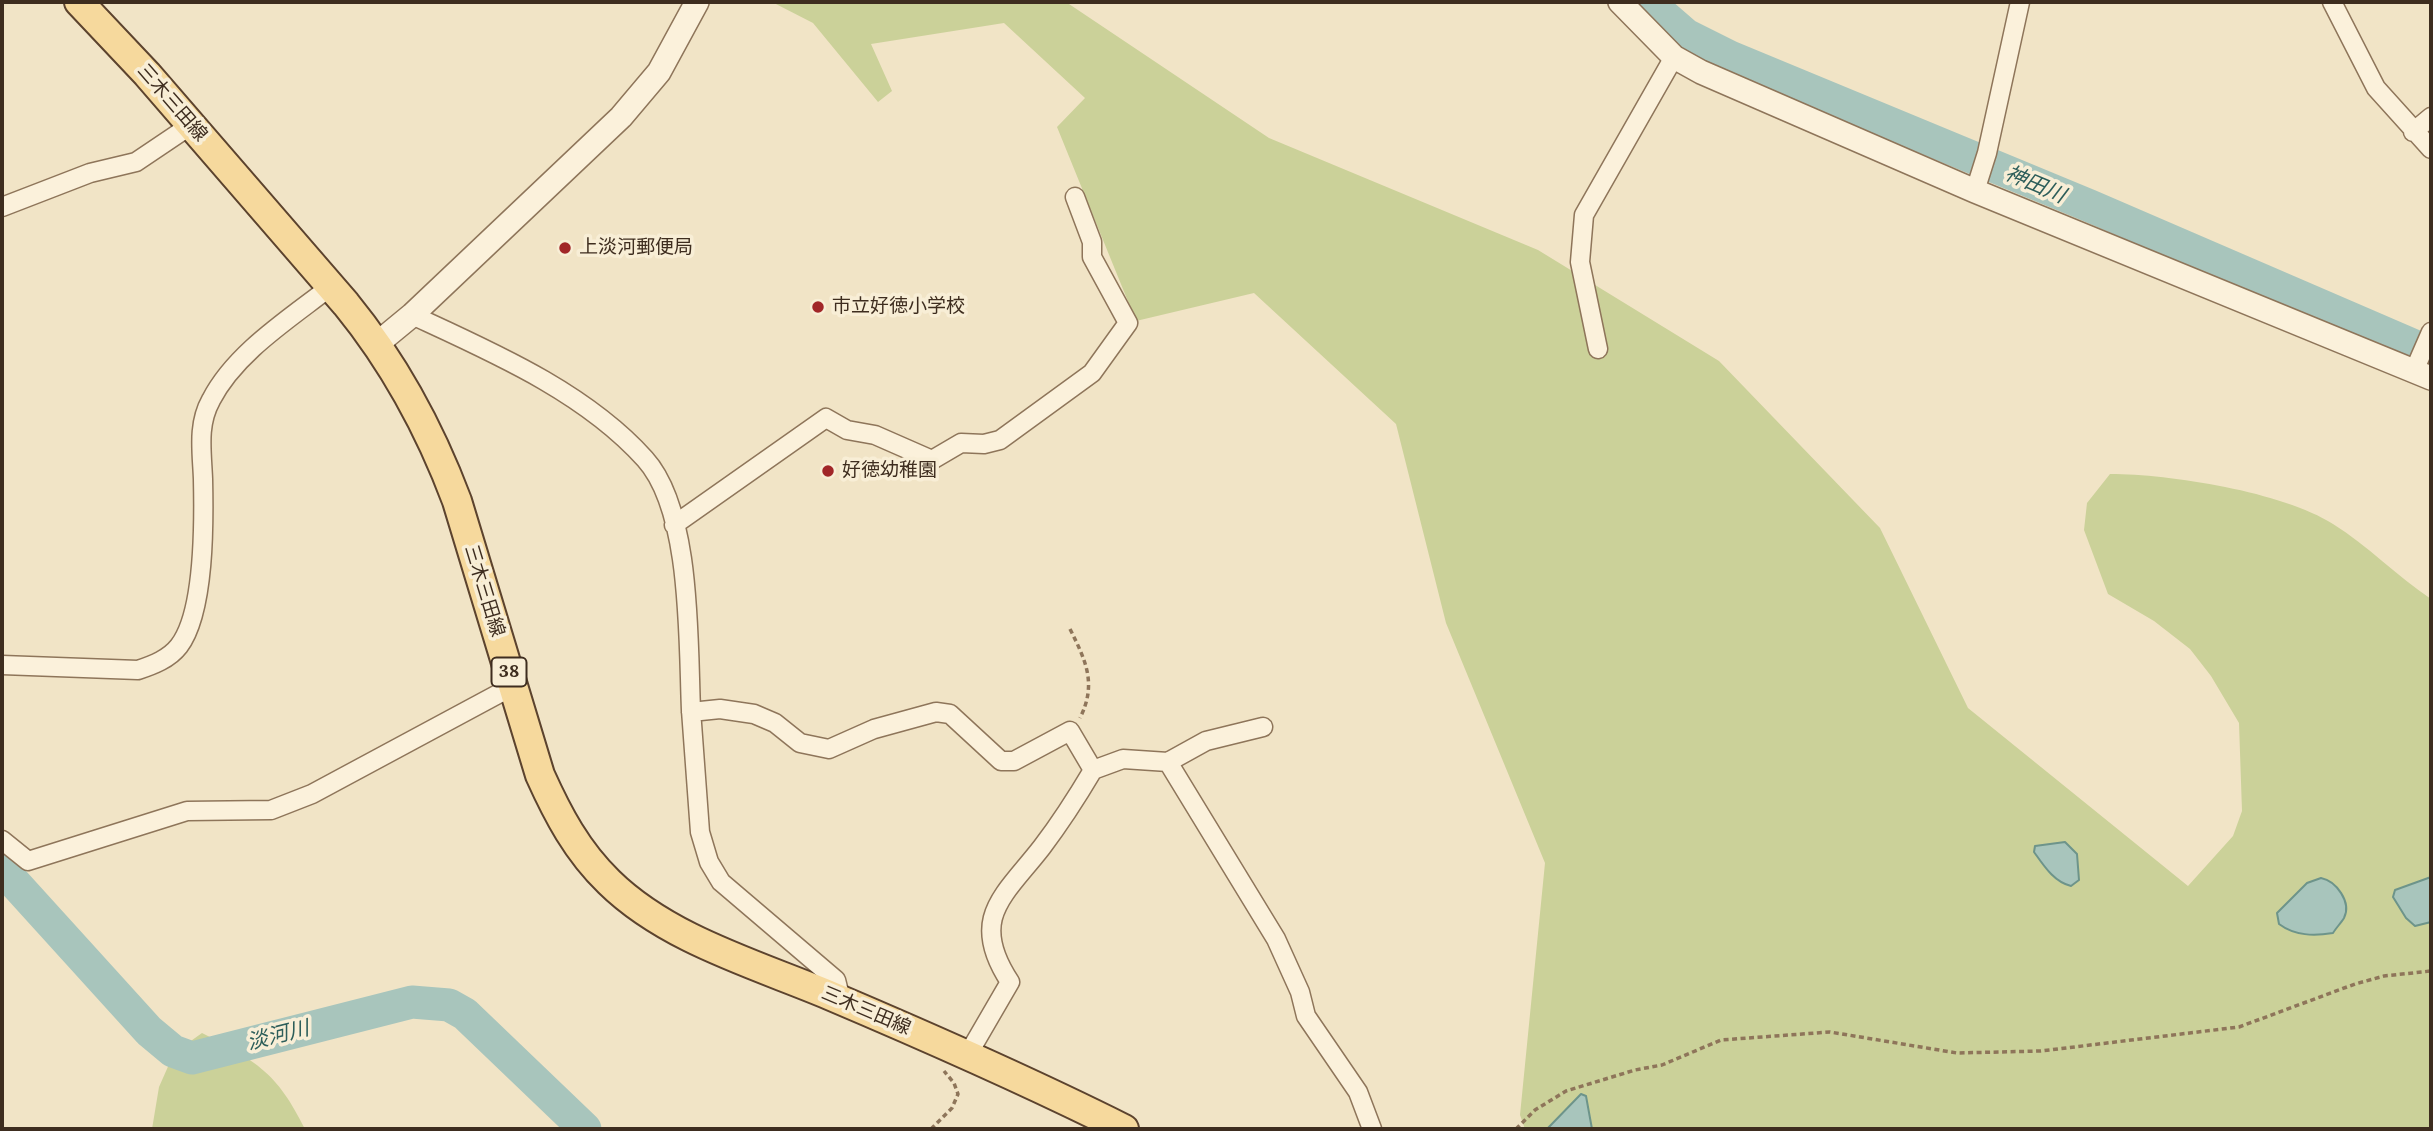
<!DOCTYPE html>
<meta charset="utf-8">
<style>
body{margin:0}
#map{position:relative;width:2433px;height:1131px;overflow:hidden;background:#f1e4c6;font-family:Lora,serif}
canvas{display:block}
.frame{position:absolute;inset:0;border:4px solid #3e2d1f;pointer-events:none}
</style>
<div id="map">
<canvas width="2433" height="1131"></canvas>
<div class="frame"></div>
</div>
<script>
const ctx = document.querySelector('canvas').getContext('2d');
ctx.lineJoin = 'round';
function fillPath(path, color) {
  ctx.fillStyle = color;
  ctx.fill(path, 'evenodd');
}
function strokePath(path, color, width, dash) {
  ctx.strokeStyle = color;
  ctx.lineWidth = width;
  ctx.lineCap = dash ? 'butt' : 'round';
  ctx.setLineDash(dash || []);
  ctx.stroke(path);
}
function label(font, color, halo, rows, align = 'center') {
  ctx.font = font + ' Lora,"Noto Sans JP",serif';
  ctx.lineWidth = 7;
  ctx.setLineDash([]);
  ctx.textBaseline = 'middle';
  ctx.strokeStyle = halo;
  ctx.fillStyle = color;
  for (const [text, x, y, turn = 0] of rows) {
    ctx.save();
    ctx.translate(x, y);
    ctx.rotate((+turn || 0) * Math.PI / 180);
    ctx.textAlign = isNaN(turn) ? turn : align;
    if (halo) ctx.strokeText(text, 0, 0);
    ctx.fillText(text, 0, 0);
    ctx.restore();
  }
}
fillPath(new Path2D(`
 M772 2H1066L1269 138 1538 250 1719 361 1880 528 1968 708 2188 886 2233 836 2242 811 2239 723 2211 676 2190 649 2154 621 2108 594 2084 530 2087 503 2110 474C2170 474 2283 492 2333 524 2368 546 2397 576 2431 599V1129H1525L1520 1115 1545 863 1446 623 1396 424 1254 293 1136 321 1057 127 1085 98 1004 23 871 44 892 91 878 102 813 23Z
 M202 1033C256 1061 277 1072 305 1129H152L159 1087 174 1053Z`), '#cbd199');
const water = new Path2D(`
 M2065 842 2077 854 2079 880 2071 886C2054 882 2044 866 2034 852L2035 846Z
 M2431 877V922L2415 926 2406 918 2393 897 2395 890Z
 M2321 878C2336 881 2352 902 2344 918 2341 923 2336 928 2333 933 2314 936 2295 936 2279 924L2277 913 2307 883Z
 M1581 1094 1586 1096 1592 1129H1547Z`);
fillPath(water, '#a8c5bc');
strokePath(water, '#6d948a', 2);
strokePath(new Path2D(`
 M1648 2 1686 35 1730 57 2090 206 2431 353
 M2 869 149 1031 173 1051 192 1058 412 1002 449 1005 465 1014 585 1129`), '#a8c5bc', 33);
const minor = new Path2D(`
 M2332 2 2376 88 2431 149
 M2413 132 2431 117
 M1975 191 1987 153 2020 2
 M2 207 90 173 136 162 191 125
 M412 315C492 352 585 392 645 459 692 511 688 642 691 710 694 751 697 791 700 832L709 862 721 882 836 980 841 1000
 M1598 349 1580 262 1584 215 1674 57
 M2414 371 2431 332
 M674 525 826 418 847 430 875 435 932 460 961 443 984 444 1000 440 1092 373 1128 323 1092 257V242L1075 197
 M2 665 138 670C153 665 169 659 179 646 205 612 204 521 203 479 202 452 197 425 211 400 235 353 289 319 330 287
 M691 712 720 709 754 714 775 723 800 743 829 749 874 729 936 712 950 714 1001 761H1014L1070 731 1093 770 1123 759 1168 762 1206 741 1263 727
 M1168 762 1276 939 1300 992 1306 1016 1358 1092 1372 1129
 M2 840 28 861 187 811 271 810 312 794 513 686
 M967 1056 1010 982C968 918 1004 896 1042 847 1061 822 1077 797 1093 770`);
const tertiary = new Path2D(`
 M1620 2 1674 57 1701 72 1975 191 2431 378
 M378 343 412 315 621 117 659 72 697 2`);
const primary = new Path2D(`
 M79 2 147 74 346 304C395 364 430 429 457 501L540 775C558 815 577 851 609 882 667 939 755 964 829 995 928 1037 1028 1081 1124 1129`);
strokePath(minor, '#8e755a', 21);
strokePath(tertiary, '#8e755a', 26);
strokePath(primary, '#5c432e', 32);
strokePath(new Path2D(`
 M1070 629C1086 661 1097 684 1080 718
 M931 1129 952 1108 958 1094 954 1083 944 1071
 M1516 1129 1535 1110 1566 1091 1635 1070 1662 1065 1721 1040 1830 1032 1957 1053 2041 1051 2239 1027 2355 984 2384 976 2431 971`), '#8e755a', 3.5, [5, 3.5]);
strokePath(minor, '#fbf1db', 18);
strokePath(tertiary, '#fbf1db', 23);
strokePath(primary, '#f6d99d', 28);
for (const [x, y, r, color] of [
 [565,248,7,"#a12628"],
 [818,307,7,"#a12628"],
 [828,471,7,"#a12628"]
]) {
  const dot = new Path2D();
  dot.arc(x, y, r, 0, 2 * Math.PI);
  ctx.fillStyle = color;
  ctx.fill(dot);
  strokePath(dot, '#f8eed6', 2.5);
}
for (const [x, y, w] of [
 [509,672,35]
]) {
  const box = new Path2D();
  box.roundRect(x - w / 2, y - 14.5, w, 29, 5);
  ctx.fillStyle = '#f8eed6';
  ctx.fill(box);
  strokePath(box, '#3e2d1f', 2);
}
label('bold 18px', '#3e2d1f', null, [
 ["38",509,672]
]);
label('19px', '#3e2d1f', '#f8eed6', [
 ["三木三田線",172,103,49],
 ["三木三田線",484,591,73],
 ["三木三田線",866,1011,23]
]);
label('19px', '#3e2d1f', '#f8eed6', [
 ["上淡河郵便局",579,248],
 ["市立好徳小学校",832,307],
 ["好徳幼稚園",842,471]
], 'left');
label('italic 21px', '#2d5e5a', '#f8eed6', [
 ["神田川",2035,185,23],
 ["淡河川",278,1036,-14]
]);
</script>
